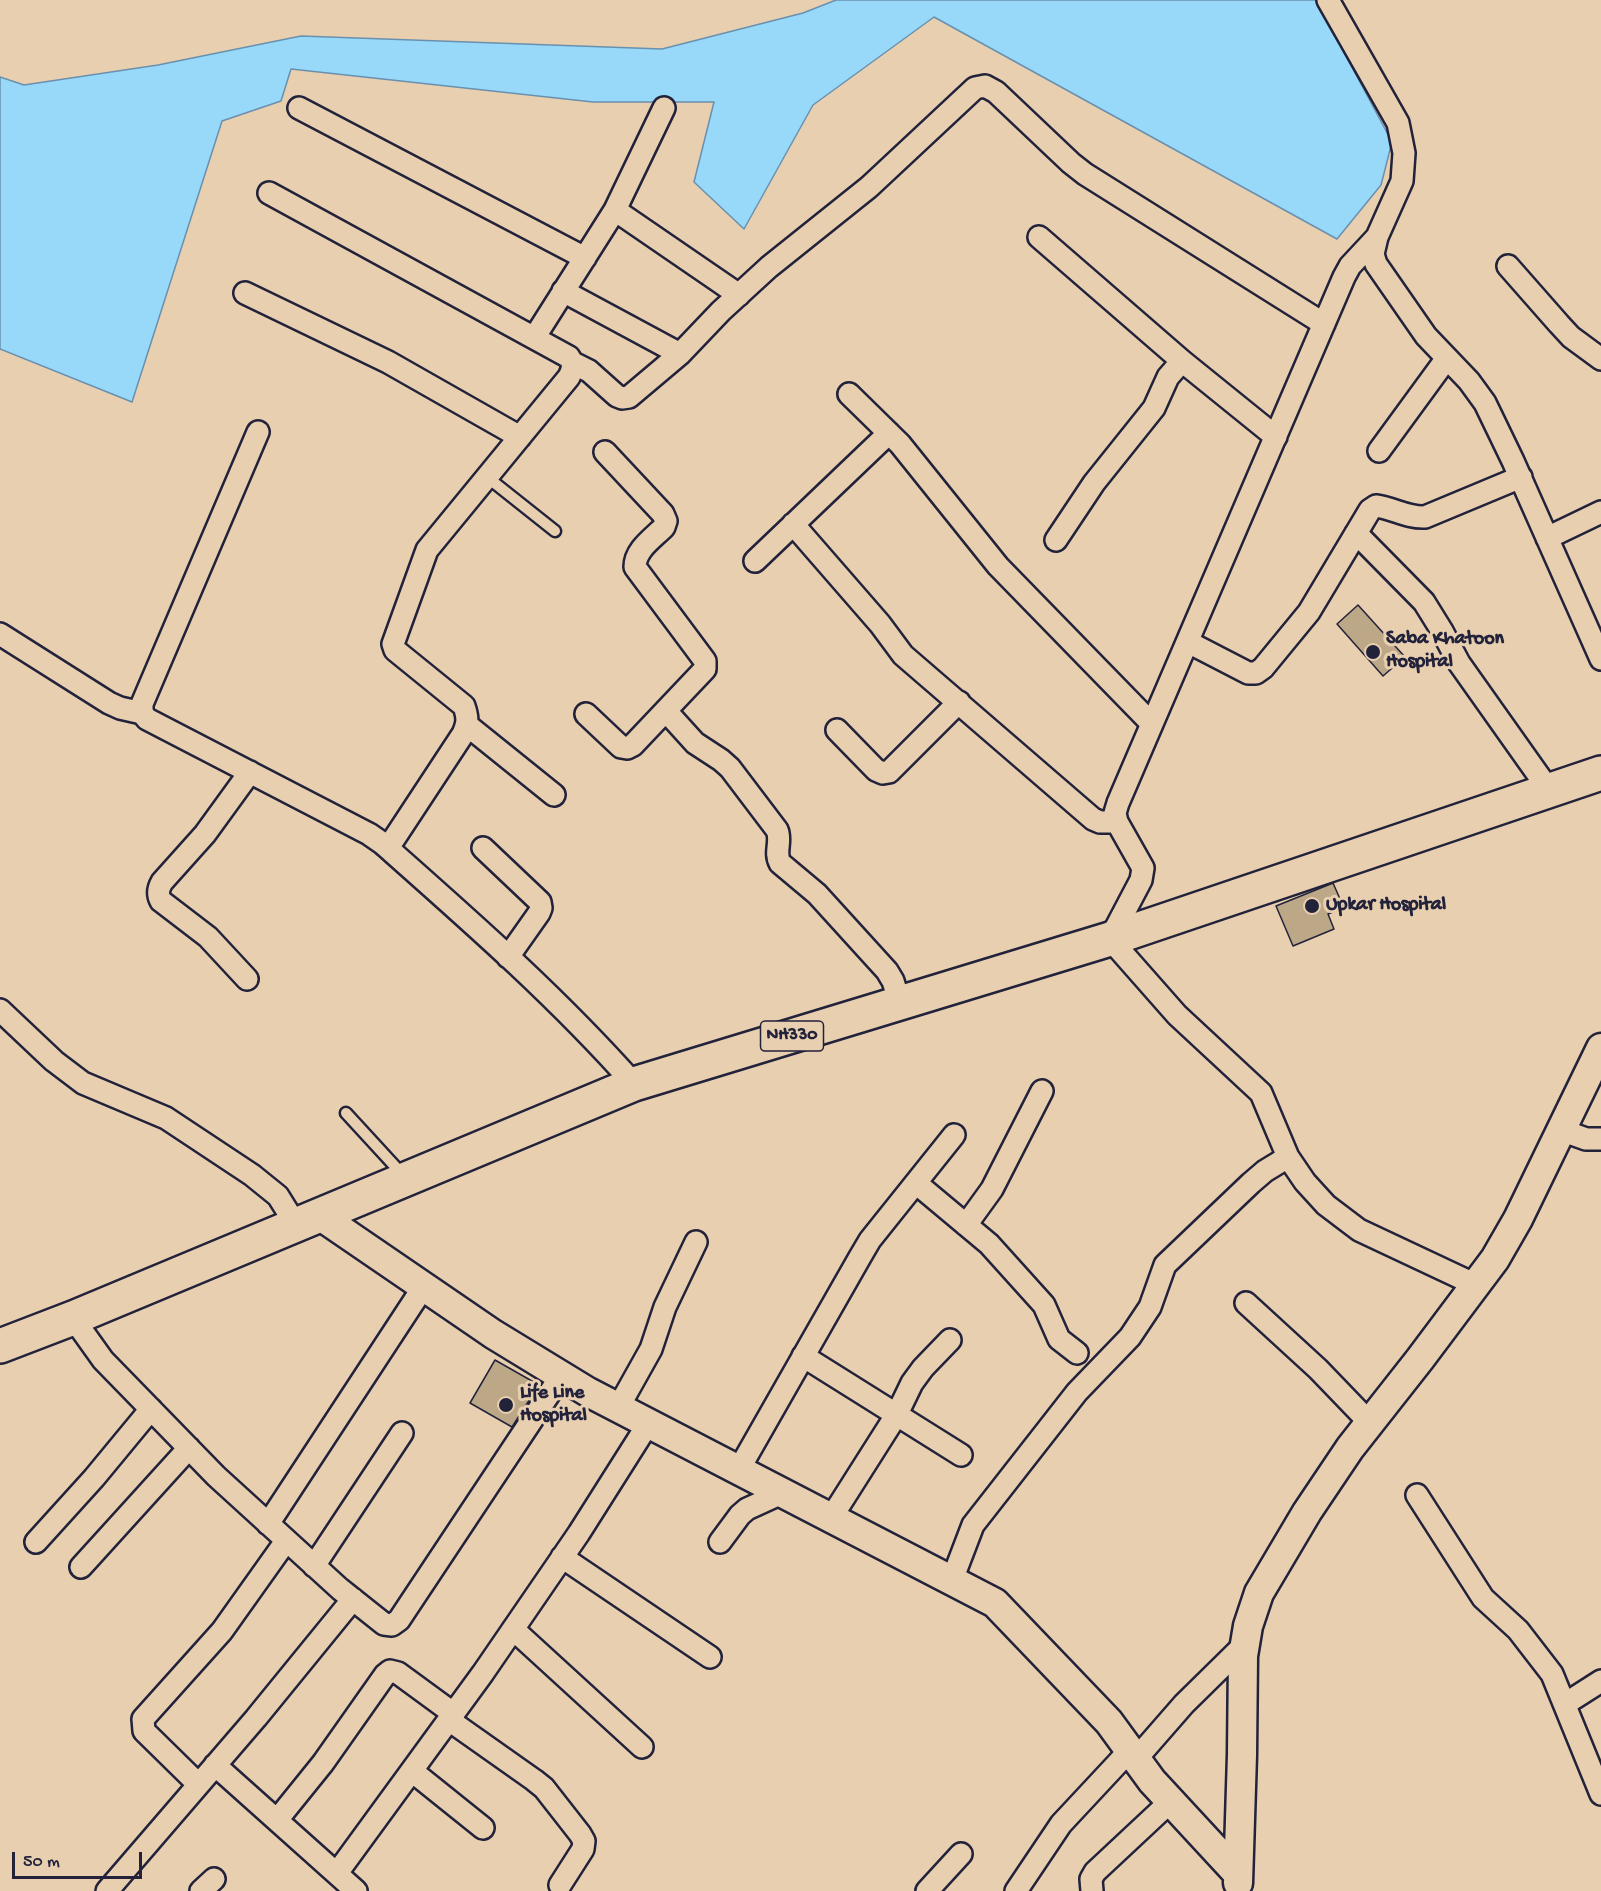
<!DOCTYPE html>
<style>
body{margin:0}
#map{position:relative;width:1601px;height:1891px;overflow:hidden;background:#e8cfb0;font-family:"Gochi Hand",sans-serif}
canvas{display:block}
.scale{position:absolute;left:12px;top:1852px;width:130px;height:27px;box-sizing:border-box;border:3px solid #22223b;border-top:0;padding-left:8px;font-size:18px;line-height:21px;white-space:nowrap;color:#22223b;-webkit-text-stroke:4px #e8cfb0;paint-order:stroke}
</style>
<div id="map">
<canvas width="1601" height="1891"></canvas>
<div class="scale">50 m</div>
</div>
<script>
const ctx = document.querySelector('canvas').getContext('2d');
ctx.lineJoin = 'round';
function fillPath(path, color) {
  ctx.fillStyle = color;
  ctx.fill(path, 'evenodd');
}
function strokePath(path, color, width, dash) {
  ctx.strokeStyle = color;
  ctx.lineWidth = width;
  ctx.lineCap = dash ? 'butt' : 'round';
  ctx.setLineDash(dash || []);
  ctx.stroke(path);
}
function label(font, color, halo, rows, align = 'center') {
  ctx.font = font + ' "Gochi Hand",sans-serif';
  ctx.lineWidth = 6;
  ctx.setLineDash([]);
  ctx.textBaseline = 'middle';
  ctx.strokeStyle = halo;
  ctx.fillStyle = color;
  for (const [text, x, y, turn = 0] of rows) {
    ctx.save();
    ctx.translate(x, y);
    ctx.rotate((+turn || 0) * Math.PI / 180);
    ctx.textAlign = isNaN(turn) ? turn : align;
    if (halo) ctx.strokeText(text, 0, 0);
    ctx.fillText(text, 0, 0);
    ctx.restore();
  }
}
const water = new Path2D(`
 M836 0H1316L1392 142 1381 185 1337 239 934 17 813 105 744 229 694 182 714 102H593L291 69 281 101 222 121 132 402 0 349V77L24 85 158 65 301 36 662 49 803 13Z`);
fillPath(water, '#98d9fa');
strokePath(water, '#6990ae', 1.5);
const building = new Path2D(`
 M1358 605 1405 657 1383 676 1337 624Z
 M1333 883 1344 908 1328 914 1334 929 1293 946 1276 906Z
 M495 1360 539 1385 512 1427 470 1403Z`);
fillPath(building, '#bca787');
strokePath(building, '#22223b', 1.5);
const lane = new Path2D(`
 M487 477 555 531
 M346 1113 403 1175`);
const street = new Path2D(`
 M1328 0 1398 123 1404 153 1402 181 1377 237 1373 254 1376 264 1426 336 1469 381 1485 403 1513 461 1601 659
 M299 108 585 258
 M269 193 569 357C574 364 573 369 569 377L427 550 393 644 395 650 464 706C468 718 468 723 463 734L388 848
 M615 210 739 295
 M1039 237 1182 361 1276 437
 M1377 237 1350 266 1344 277 1118 803 1115 813 1117 822 1143 868 1141 880 1110 939 1177 1015 1261 1093 1288 1157 1305 1182 1326 1205 1359 1230 1476 1285
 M1508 266 1559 324 1571 337 1601 359
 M563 291 680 354
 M245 293 388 362 520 437
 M534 338 615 210 664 108
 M573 363 589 371 617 396 622 398 629 397 680 354 721 311 769 267 869 187 975 88 985 86 996 92 1071 163 1085 174 1324 324
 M849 394 900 444 998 566 1152 724
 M258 432 142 704V713L147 719 369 834 382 843C469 920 557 997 634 1084
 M1379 451 1447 358
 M793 524 880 624 903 655 1093 819 1100 822H1117
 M1356 533 1424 602 1442 631 1459 663 1549 790
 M1547 538 1601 512
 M1056 540 1094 483 1154 408 1168 377 1182 361
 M755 561 889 433
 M0 634 109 703 120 708 142 713
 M1188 642 1248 673H1256L1263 668 1309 612 1370 510 1376 506C1393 508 1407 518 1425 517L1521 477
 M666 711 695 743 721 760 730 768 777 830C782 841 774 852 780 863L817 894 887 971 893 981 900 1004
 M586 714 621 747 627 748 633 745 705 669V661L635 567C635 550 652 539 664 527L666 521 663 514 605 452
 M467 725 554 795
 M837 730 876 770 883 773 889 772 959 702
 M483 848 540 902 541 908 539 913 508 957
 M247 979 208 937 161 901C157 894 158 889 162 882L205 834 250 772
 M0 1010 54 1061 83 1083 166 1118 252 1175 278 1196 296 1225
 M1561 1130 1586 1139H1601
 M916 1183 989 1244 1044 1305 1059 1339 1077 1353
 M966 1225 992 1189 1042 1091
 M1246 1303 1318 1369 1370 1423
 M73 1318 103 1360 216 1476 340 1589 384 1624 392 1625 399 1620 561 1376
 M803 1356 961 1455
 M618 1408 651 1349 665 1307 696 1242
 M738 1471 860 1257 870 1240 954 1135
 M1417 1495 1483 1598 1518 1630 1552 1674 1601 1794
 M831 1518 897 1414 912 1383 923 1368 950 1340
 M268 1524 424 1286
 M36 1542 94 1478 151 1409
 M720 1542 740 1515 747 1509 782 1493
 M562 1557 710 1657
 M314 1566 402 1433
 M81 1567 189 1448
 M952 1580 973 1525 1077 1392 1130 1337 1150 1307 1165 1265 1251 1183 1265 1171 1288 1157
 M513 1629 642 1747
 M1565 1704 1601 1681
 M449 1720 534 1780 544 1788 580 1834 584 1841 583 1849 560 1885
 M1136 1759 1184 1704 1244 1645
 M215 1765 356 1891
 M412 1771 483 1828
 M198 1784 144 1731 143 1719 222 1631 286 1541
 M277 1820 323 1763 385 1675 390 1671 398 1673 454 1714
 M337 1873 483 1673 579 1533 648 1424
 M107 1891 256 1718 353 1599
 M201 1891 214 1879
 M927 1891 961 1854
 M1016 1891 1061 1824 1130 1750
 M1092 1891 1091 1879 1095 1872 1171 1801`);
const secondary = new Path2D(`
 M319 1215 493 1334 588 1392 995 1603 1109 1722 1152 1781 1238 1874
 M1238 1883 1242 1755 1243 1656 1248 1626 1259 1593 1307 1512 1350 1448 1420 1359 1495 1259 1518 1219 1601 1048`);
const highway = new Path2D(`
 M0 1346 73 1318 634 1084 1110 939 1601 773`);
strokePath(lane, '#22223b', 15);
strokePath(street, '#22223b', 26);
strokePath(secondary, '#22223b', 33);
strokePath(highway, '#22223b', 38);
strokePath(lane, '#e8cfb0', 10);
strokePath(street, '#e8cfb0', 21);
strokePath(secondary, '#e8cfb0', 28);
strokePath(highway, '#e8cfb0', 33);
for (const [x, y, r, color] of [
 [1373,652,8,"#22223b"],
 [1312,906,8,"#22223b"],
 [506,1405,8,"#22223b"]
]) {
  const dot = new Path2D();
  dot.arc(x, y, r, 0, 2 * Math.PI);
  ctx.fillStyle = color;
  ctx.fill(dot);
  strokePath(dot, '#e8cfb0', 2);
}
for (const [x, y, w] of [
 [792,1036,63]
]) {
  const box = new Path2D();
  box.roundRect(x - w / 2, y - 15, w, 30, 4.5);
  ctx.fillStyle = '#e8cfb0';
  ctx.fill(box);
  strokePath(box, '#22223b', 1.5);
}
label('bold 18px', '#22223b', null, [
 ["NH330",792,1036]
]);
label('bold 20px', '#22223b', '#e8cfb0', [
 ["Saba Khatoon",1386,640],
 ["Hospital",1386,663],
 ["Upkar Hospital",1326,906],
 ["Life Line",520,1394],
 ["Hospital",520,1417]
], 'left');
</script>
